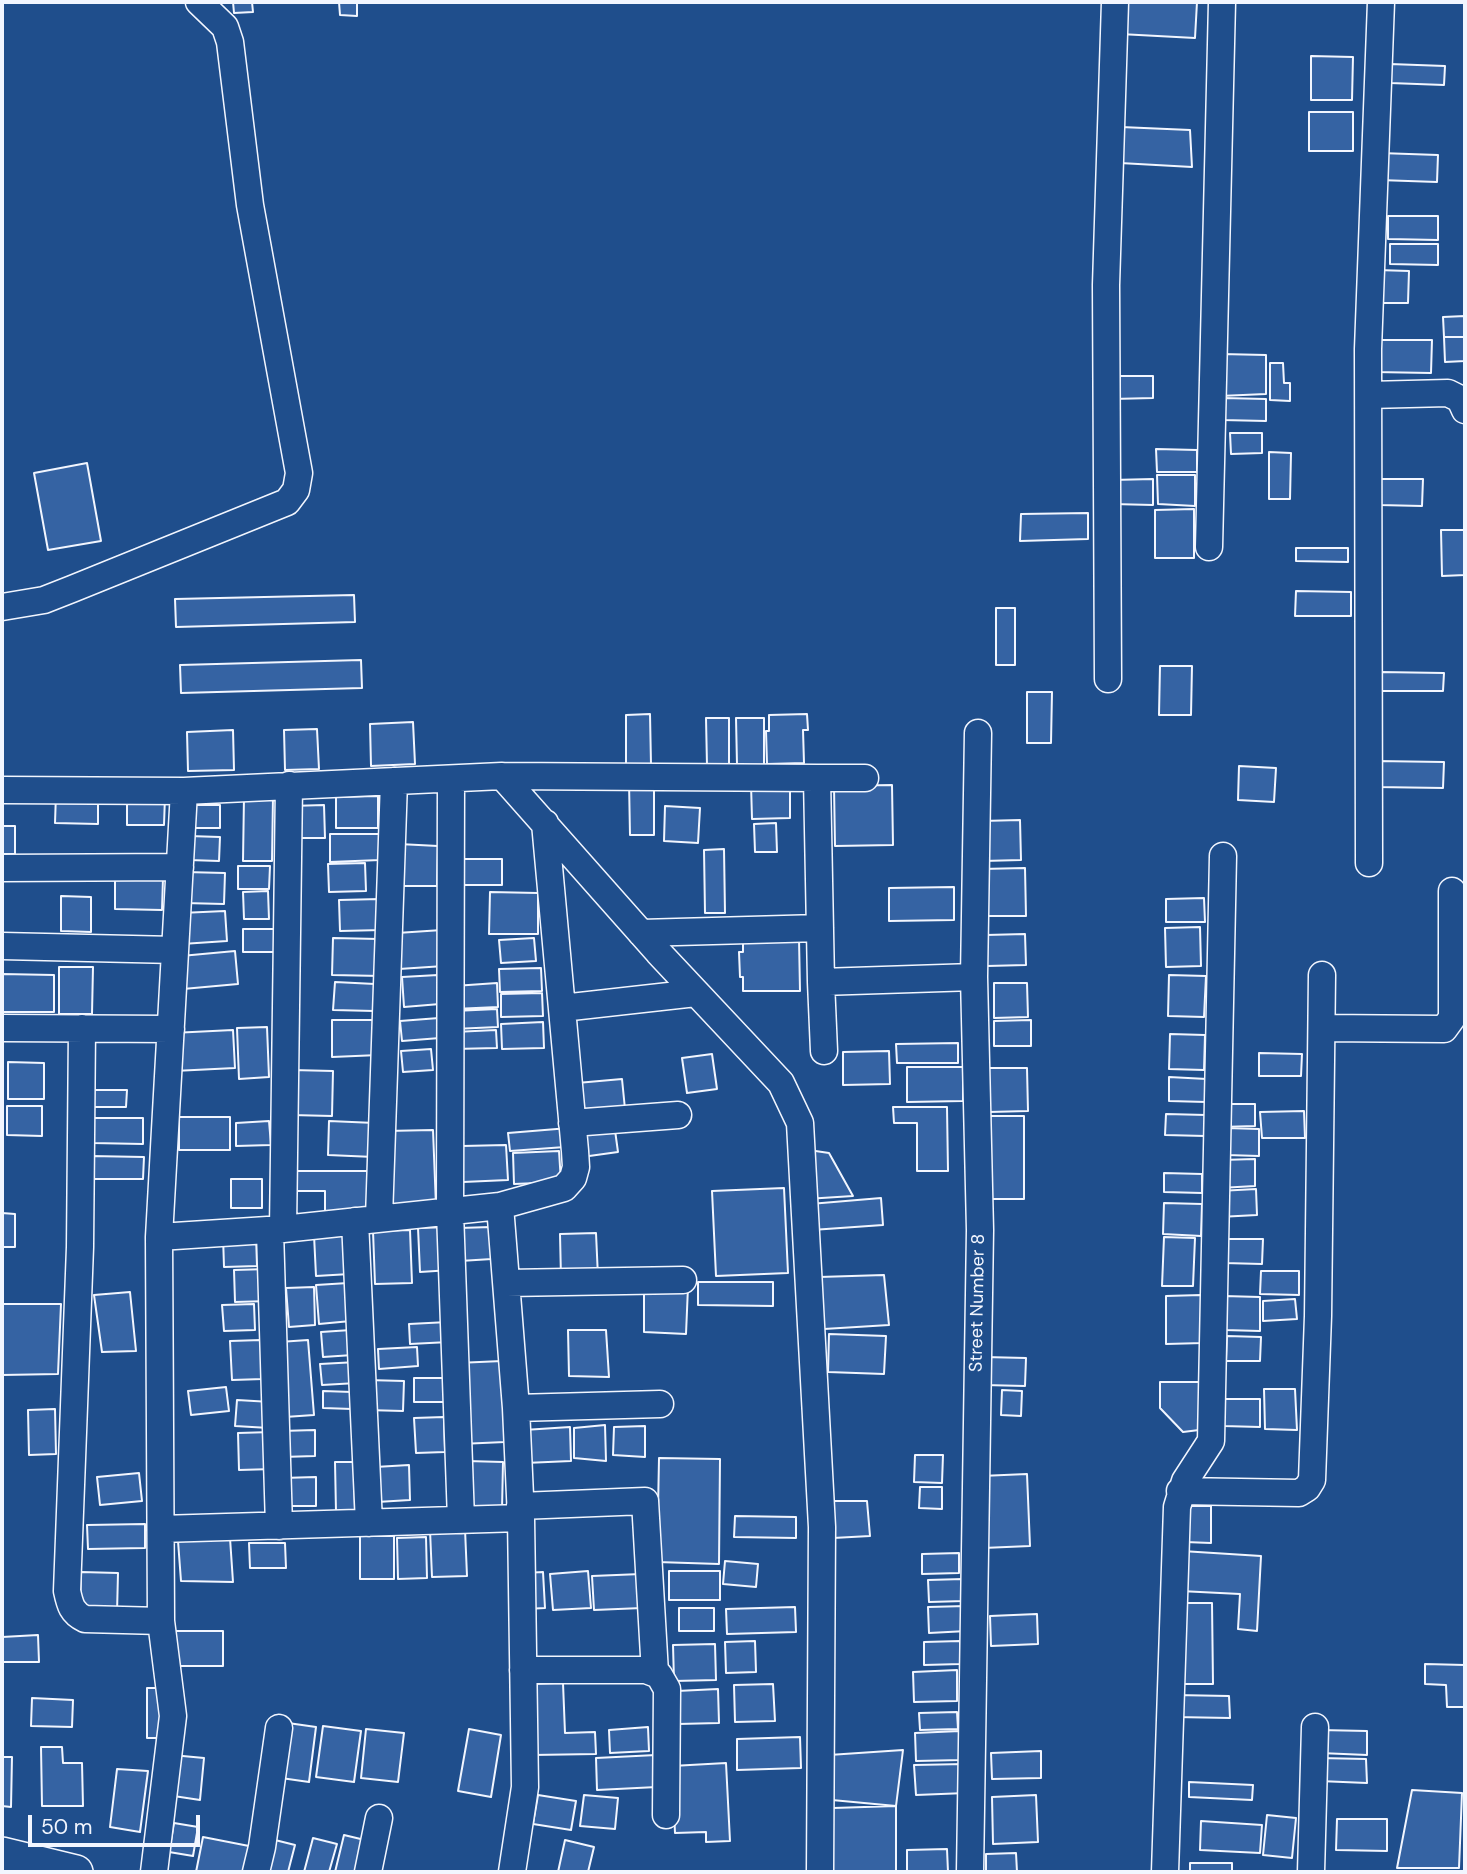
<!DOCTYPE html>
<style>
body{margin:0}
#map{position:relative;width:1467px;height:1874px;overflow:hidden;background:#1f4e8c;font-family:"DM Sans",sans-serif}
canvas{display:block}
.frame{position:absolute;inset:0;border:4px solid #f2f6ff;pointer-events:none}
.scale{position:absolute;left:28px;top:1815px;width:172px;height:32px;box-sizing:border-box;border:4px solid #f2f6ff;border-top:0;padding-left:9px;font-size:21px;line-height:24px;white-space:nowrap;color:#f2f6ff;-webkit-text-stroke:5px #1f4e8c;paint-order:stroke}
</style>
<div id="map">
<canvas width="1467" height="1874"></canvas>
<div class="frame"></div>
<div class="scale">50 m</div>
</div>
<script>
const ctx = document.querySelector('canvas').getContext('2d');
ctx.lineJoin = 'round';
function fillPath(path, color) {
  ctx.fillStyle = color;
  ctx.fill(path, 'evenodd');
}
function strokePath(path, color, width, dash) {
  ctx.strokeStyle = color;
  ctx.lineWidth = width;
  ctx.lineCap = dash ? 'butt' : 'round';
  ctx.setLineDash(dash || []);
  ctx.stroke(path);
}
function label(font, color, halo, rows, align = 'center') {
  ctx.font = font + ' "DM Sans",sans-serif';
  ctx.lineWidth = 5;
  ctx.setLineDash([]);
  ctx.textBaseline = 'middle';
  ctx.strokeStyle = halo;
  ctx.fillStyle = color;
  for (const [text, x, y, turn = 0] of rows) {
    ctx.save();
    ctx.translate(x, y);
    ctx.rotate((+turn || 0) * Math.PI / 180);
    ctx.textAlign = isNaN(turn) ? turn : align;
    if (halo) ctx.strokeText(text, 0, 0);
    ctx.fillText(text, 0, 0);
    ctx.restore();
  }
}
const building = new Path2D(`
 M233 2H252L253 12 234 13Z
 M339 2H357V16L340 15Z
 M1121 2H1197L1195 38 1120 34Z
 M1311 56 1353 57 1352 100H1311Z
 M1390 64 1445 66 1444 85 1390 83Z
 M1309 112H1353V151H1309Z
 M1121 127 1190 130 1192 167 1120 163Z
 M1380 153 1438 155 1437 182 1379 180Z
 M1388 216H1438V240L1388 239Z
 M1390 244H1438V265L1390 264Z
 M1377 270 1409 271 1408 303H1377Z
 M1465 316V337H1444L1443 317Z
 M1444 337H1465V361L1445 362Z
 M1375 340H1432L1431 373 1374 372Z
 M1221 354 1266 355V394L1220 396Z
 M1270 363H1283L1284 383H1290V401L1270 400Z
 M1112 376H1153V398L1112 399Z
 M1223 398 1266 399V421L1222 420Z
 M1230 433H1262V453L1231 454Z
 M1156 449 1197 450V472H1157Z
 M1269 452 1291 453 1290 499H1269Z
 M87 463 101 541 48 550 34 473Z
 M1157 475H1195V506L1158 504Z
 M1153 479V505L1112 504V480Z
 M1379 479H1423L1422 506 1379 505Z
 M1194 509V558H1155V510Z
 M1088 513V539L1020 541 1021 514Z
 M1441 530H1465V575L1442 576Z
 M1296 548H1348V562L1296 561Z
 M1296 591 1351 592V616H1295Z
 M354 595 355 622 176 627 175 599Z
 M996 608H1015V665H996Z
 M361 660 362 688 181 693 180 665Z
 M1160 666H1192L1191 715H1159Z
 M1380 672 1444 673 1443 691H1379Z
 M1027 692H1052L1051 743H1027Z
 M650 714 651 765H626V715Z
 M807 714 808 730H803L804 763 767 764 766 731H769V715Z
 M706 718H729V765L707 766Z
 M736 718H764V765H737Z
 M413 722 415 764 371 766 370 724Z
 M317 729 319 769 285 770 284 730Z
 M233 730 234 770 188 771 187 732Z
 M1376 761 1444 762 1443 788 1376 787Z
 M1239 766 1276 768 1274 802 1238 800Z
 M629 781H654V835H630Z
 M751 784H790V818L752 819Z
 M892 785 893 845 835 846 834 786Z
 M56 793 98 794V824L55 823Z
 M127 795 165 796 164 825H127Z
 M244 796 273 797 272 861H243Z
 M378 796V828H336V797Z
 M186 805H220V828H186Z
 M324 805 325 838H291V806Z
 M665 806 700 808 698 843 664 841Z
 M1020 820 1021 860 983 861 982 821Z
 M776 823 777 852H755L754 824Z
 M2 826H15V854H2Z
 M330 834H379L380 860 330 862Z
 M189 836 220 837 219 861 189 860Z
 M399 844 438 846 437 886H398Z
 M724 849 725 913H705L704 850Z
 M458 859H502V885H458Z
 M365 863 366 891 329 892 328 864Z
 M238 866H270L269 889H238Z
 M1025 868 1026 916H985L981 869Z
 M185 872 225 873 224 904 184 903Z
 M115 877 163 878 162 910 115 909Z
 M954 887V920L889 921V888Z
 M268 891 269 919H244L243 892Z
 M490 892 538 893V934H489Z
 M61 896 91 897V932L61 931Z
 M1204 898 1205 922H1166V899Z
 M380 899 382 930 340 931 339 900Z
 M225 911 227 941 182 944 181 913Z
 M1200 927 1201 966 1166 967 1165 928Z
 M243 929H276V952H243Z
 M442 930 444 966 399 969 397 933Z
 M1025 934 1026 965 987 966 986 935Z
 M333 938 379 939 381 976 332 975Z
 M534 938 536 961 501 963 499 940Z
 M799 938 800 991H743V977H740L739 952H743V939Z
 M235 951 238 984 183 989 181 956Z
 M59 967H93L92 1014H59Z
 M541 968 542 991 500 992 499 969Z
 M2 974 54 975V1012H2Z
 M438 975 440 1004 404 1007 402 977Z
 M1169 975 1206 976 1204 1017 1168 1016Z
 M335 982 375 984 374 1011 333 1010Z
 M497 983 498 1007 454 1009V986Z
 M994 983H1027L1028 1017 994 1018Z
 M542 993 543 1016 501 1017V994Z
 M497 1009 498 1027 454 1029V1011Z
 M439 1018 440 1038 402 1041 400 1021Z
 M332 1020H379V1055L332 1057Z
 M1031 1020V1046H994V1021Z
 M543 1022 544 1048 502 1049 501 1024Z
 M267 1027 269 1077 239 1079 237 1028Z
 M233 1030 235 1068 174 1071 172 1033Z
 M496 1030 497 1048 454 1049V1032Z
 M1170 1034 1205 1035 1204 1070 1169 1069Z
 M958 1043V1063H897L896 1044Z
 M431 1049 433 1070 403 1072 401 1051Z
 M889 1051 890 1084 843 1085V1052Z
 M1259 1053 1302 1054 1301 1076H1259Z
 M712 1054 717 1089 687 1093 682 1058Z
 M8 1062 44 1063V1099H8Z
 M907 1067H963V1101L907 1102Z
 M988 1068H1027L1028 1111 989 1112Z
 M292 1070 333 1071 332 1116 291 1115Z
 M1169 1077 1207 1079 1206 1102 1169 1101Z
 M622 1079 625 1109 580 1113 577 1083Z
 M91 1090H127L126 1107H91Z
 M1222 1104H1255V1126L1221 1127Z
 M7 1106H42V1136L7 1135Z
 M893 1107H947L948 1171H917V1123H894Z
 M1304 1111 1305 1138H1262L1260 1112Z
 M1166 1114 1206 1115 1205 1136 1165 1135Z
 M983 1116H1024V1199H983Z
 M179 1117H230V1150H179Z
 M92 1118H143V1144L92 1143Z
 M269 1121 271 1145 236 1146V1123Z
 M329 1121 375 1123 374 1157 328 1155Z
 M614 1123 618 1152 582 1157 578 1127Z
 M569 1128 565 1147 510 1151 508 1133Z
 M1226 1128 1259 1129V1156L1226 1155Z
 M433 1130 436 1206 387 1210 386 1131Z
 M506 1145 508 1180 463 1182 462 1146Z
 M802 1149 829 1153 853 1196 806 1199Z
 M559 1151 561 1182 514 1184 513 1153Z
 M91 1156 144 1157 143 1179H91Z
 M1255 1159V1186L1220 1188 1221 1160Z
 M285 1171H370V1211H325V1191H285Z
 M1164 1173 1202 1174V1193L1164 1192Z
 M231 1179H262V1208H231Z
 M784 1188 788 1273 716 1276 712 1191Z
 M1256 1189 1257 1215 1219 1217V1191Z
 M881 1198 883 1225 812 1230 810 1204Z
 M1164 1203 1202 1204 1201 1236 1163 1234Z
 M2 1213 15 1214V1247H2Z
 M450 1227 451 1270 420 1272 418 1228Z
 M491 1227 492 1259 460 1261 459 1228Z
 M410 1230 412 1283 375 1284 373 1231Z
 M348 1233 350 1274 316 1276 314 1235Z
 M596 1233 598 1277 561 1278 560 1234Z
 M256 1235 257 1266 224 1267 223 1236Z
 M1164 1237 1195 1238 1193 1286H1162Z
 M1225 1239H1263L1262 1264 1224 1263Z
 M268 1269 270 1301 235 1302 234 1270Z
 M1261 1271H1299V1295L1260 1294Z
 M884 1275 889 1325 824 1329 819 1277Z
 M698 1282H773V1306L698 1305Z
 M348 1283 351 1321 319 1324 316 1285Z
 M314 1287 315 1325 289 1327 286 1288Z
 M688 1287 686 1334 644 1332V1289Z
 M130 1292 136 1351 102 1352 94 1295Z
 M1201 1295 1203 1343 1166 1344V1296Z
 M1224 1296 1260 1297V1331L1224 1330Z
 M1295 1299 1297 1319 1263 1321V1301Z
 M2 1304H61L58 1374 2 1375Z
 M254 1304 255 1330 224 1331 222 1305Z
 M448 1322 449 1342 410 1344 409 1324Z
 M351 1330 353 1355 323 1357 321 1332Z
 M568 1330H606L609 1377 569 1376Z
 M829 1334 886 1336 884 1374 828 1372Z
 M1227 1336 1261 1337 1260 1361H1226Z
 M261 1340 263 1379 232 1380 230 1341Z
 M308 1340 314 1415 285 1417 279 1342Z
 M417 1347 418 1366 379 1369 378 1349Z
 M984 1357 1026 1358 1025 1386 984 1385Z
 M502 1361 505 1442 460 1444 457 1363Z
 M357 1362V1383L322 1385 320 1364Z
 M414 1378H447V1402H414Z
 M367 1380 404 1381 403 1411 366 1410Z
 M1160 1382H1199V1430L1183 1432 1160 1408Z
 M226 1387 229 1411 191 1415 188 1391Z
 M1264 1389H1295L1297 1430 1265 1429Z
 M1002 1390 1022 1391 1021 1416 1001 1415Z
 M323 1391 352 1392V1409L323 1408Z
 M1224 1399H1260V1427L1223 1426Z
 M237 1400 271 1402 269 1428 235 1426Z
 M55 1409 56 1454 29 1455 28 1410Z
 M444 1417 445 1452 416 1453 414 1418Z
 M605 1425 606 1461 574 1458V1428Z
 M645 1426V1457L613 1455 614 1427Z
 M570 1427 571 1461 525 1463 524 1430Z
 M315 1430V1456L282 1457 281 1431Z
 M272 1432 273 1469 239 1470 238 1433Z
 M915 1455H943L942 1483 914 1482Z
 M659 1458 720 1459 719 1564 657 1562Z
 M467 1461 503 1462 502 1510 465 1509Z
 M335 1462H354L355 1512H336Z
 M409 1465 410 1500 377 1502 375 1467Z
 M139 1473 142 1501 100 1505 97 1477Z
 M1027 1474 1030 1546 983 1548 981 1476Z
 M316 1477V1506H283L282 1478Z
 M920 1487H942V1509L919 1508Z
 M832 1501H867L870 1536 833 1538Z
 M1185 1506H1211V1543L1185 1542Z
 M735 1516 796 1517V1538L734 1537Z
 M145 1524V1548L88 1549 87 1525Z
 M465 1529 467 1576 432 1577 430 1530Z
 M360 1536H394V1579H360Z
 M426 1537 427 1578 398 1579 397 1538Z
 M230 1538 233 1582 181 1581 178 1541Z
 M249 1543H285L286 1568H250Z
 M1182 1551 1261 1556 1257 1631 1238 1629 1240 1594 1180 1591Z
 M959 1553V1573L922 1574V1554Z
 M725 1561 758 1564 756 1587 723 1584Z
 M588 1571 591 1608 553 1610 550 1574Z
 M669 1571H720V1600H669Z
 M81 1572 118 1573 117 1613 80 1611Z
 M543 1572 545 1608 526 1609 524 1573Z
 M641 1574 642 1608 594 1610 592 1576Z
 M963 1579 964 1601 929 1602 928 1580Z
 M1180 1603H1212L1213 1684H1181Z
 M966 1606 967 1631 929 1633 928 1607Z
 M795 1607 796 1632 727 1634 726 1609Z
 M679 1608H714V1631H679Z
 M1037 1614 1038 1644 991 1646 990 1616Z
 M173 1631H223V1666H172Z
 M38 1635 39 1662H2V1637Z
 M755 1641 756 1672 726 1673 725 1642Z
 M960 1641 961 1664 924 1665V1642Z
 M715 1644 716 1680 674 1681 673 1645Z
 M1425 1664 1465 1665V1707H1447L1446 1685 1425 1684Z
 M957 1670V1701L914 1702 913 1672Z
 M563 1683 565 1733 595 1732 596 1754 532 1755 530 1684Z
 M773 1684 775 1721 735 1722 734 1685Z
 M147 1688H168V1738H147Z
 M718 1689 719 1723 678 1724 677 1691Z
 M1175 1695 1229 1696 1230 1718 1175 1717Z
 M32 1698 73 1700 72 1727 31 1726Z
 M957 1712 958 1729 920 1730 919 1713Z
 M281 1722 316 1727 309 1782 274 1777Z
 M323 1726 361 1731 354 1782 316 1777Z
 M648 1727 649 1751 610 1753 609 1730Z
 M366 1729 404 1733 398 1782 361 1778Z
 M469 1729 501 1735 491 1797 458 1791Z
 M1320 1730 1367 1731V1755L1320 1753Z
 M960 1731 961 1760 916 1761 915 1733Z
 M800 1737 801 1768 737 1770V1739Z
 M41 1747H62L63 1763H82L83 1806H42Z
 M903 1750 896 1806 832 1800 829 1755Z
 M1041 1751V1778L992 1779 991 1753Z
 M172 1755 204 1758 200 1800 167 1795Z
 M656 1755 657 1787 597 1790 596 1758Z
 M2 1757H12L11 1807 2 1806Z
 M1319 1758 1366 1759 1367 1783 1319 1781Z
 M726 1763 730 1841 706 1842V1832L675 1833 672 1766Z
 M965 1764 966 1793 916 1795 914 1765Z
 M117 1769 148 1771 140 1832 110 1827Z
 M1189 1782 1253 1785 1252 1800 1189 1797Z
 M1412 1790 1462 1793 1459 1868H1397Z
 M538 1795 576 1801 571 1830 533 1824Z
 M584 1795 618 1798 615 1829 580 1826Z
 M1036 1795 1038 1842 993 1844 992 1797Z
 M896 1806V1872H830L833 1808Z
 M1267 1815 1296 1818 1292 1858 1263 1855Z
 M1337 1819H1387V1851L1336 1850Z
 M1201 1821 1262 1825 1260 1853 1200 1850Z
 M174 1823 198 1827 193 1856 169 1852Z
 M344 1835 369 1841 361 1872H335Z
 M203 1837 249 1846 244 1872H196Z
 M313 1838 337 1844 329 1872H304Z
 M271 1839 295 1845 288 1872H262Z
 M565 1840 594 1847 588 1872H558Z
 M947 1849 948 1872H907V1850Z
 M1016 1853 1017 1872H986V1854Z
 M1190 1863H1232V1872H1190Z`);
fillPath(building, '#3563a3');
strokePath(building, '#f2f6ff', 2);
const minor = new Path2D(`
 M1369 395 1448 393 1460 399 1465 410
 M1209 547 1222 2
 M2 607 44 600 72 589 287 502 296 490 299 473 250 205 230 42 225 27 199 2
 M1108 679 1106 285 1115 2
 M502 776 817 778 821 982 974 977
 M817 778H865
 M451 779 450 1212 461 1520
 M2 790 184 791 502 776 658 952 781 1083 800 1123 822 1527 820 1872
 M1369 863 1368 349 1381 2
 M2 868 180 867
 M641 933 820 928
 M2 946 175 950
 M821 982 824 1051
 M562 1008 696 993
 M2 1028 171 1029
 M82 1028 80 1247 67 1591C70 1605 72 1613 85 1619L161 1621
 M1322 1028 1444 1029 1452 1018V891
 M572 1123 678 1115
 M500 1206 516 1408 521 1518 525 1787 512 1872
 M379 1218 394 781
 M355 1221 369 1523
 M283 1229 289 785
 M270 1231 279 1526
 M159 1237 283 1229 500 1206 564 1188 573 1178 576 1167 575 1151 545 823
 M507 1283 683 1280
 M516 1408 660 1404
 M1180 1491 1299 1493 1307 1488 1312 1480 1318 1316 1322 975
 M520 1506 645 1501 655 1673
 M161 1529 521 1518
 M523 1670H646L659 1675 667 1689 666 1815
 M154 1872 173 1716 161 1621 159 1237 184 791
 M256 1872 262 1847 279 1728
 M368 1872 379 1818
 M970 1872 980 1230 974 977 978 733
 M1165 1872 1177 1507 1185 1481 1211 1441 1223 856
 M1311 1872 1315 1727`);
const major = new Path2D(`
 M2 1854 76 1872`);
strokePath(minor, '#f2f6ff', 29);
strokePath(major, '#f2f6ff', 36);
strokePath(minor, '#1f4e8c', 26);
strokePath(major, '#1f4e8c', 33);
label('18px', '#f2f6ff', '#1f4e8c', [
 ["Street Number 8",978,1303,-89]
]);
</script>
